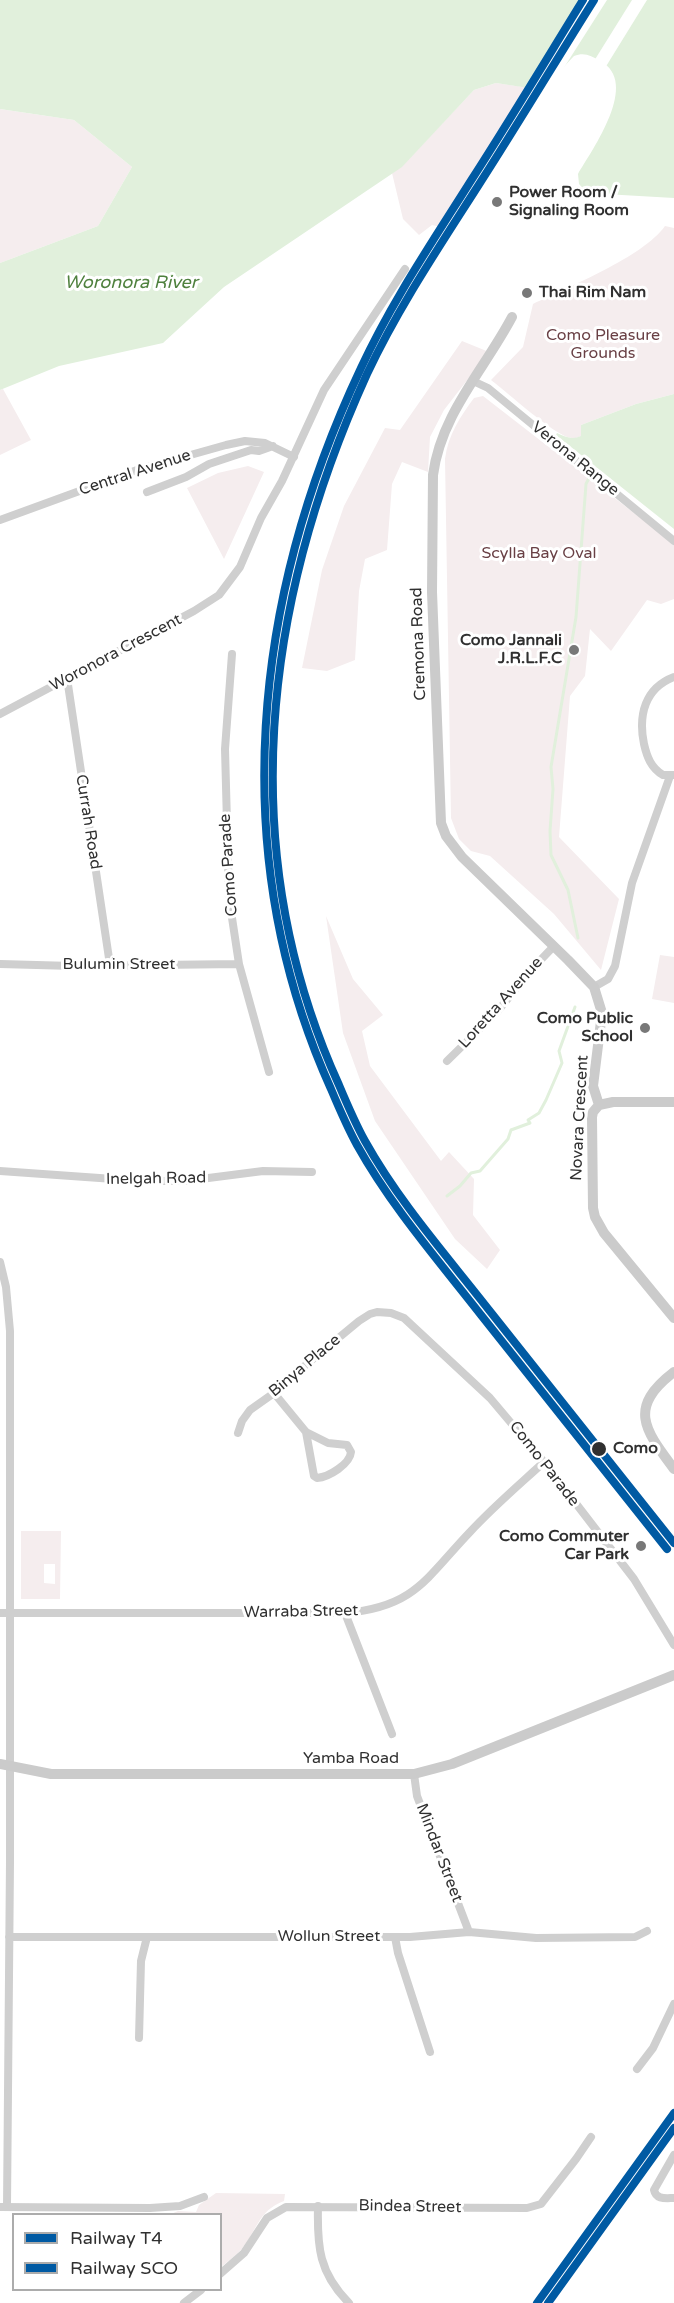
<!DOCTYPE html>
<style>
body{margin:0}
#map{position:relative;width:674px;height:2303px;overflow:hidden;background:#fff;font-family:"Varela Round",sans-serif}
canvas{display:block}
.legend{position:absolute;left:12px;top:2213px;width:210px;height:78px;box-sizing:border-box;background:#fff;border:2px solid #acacac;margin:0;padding:8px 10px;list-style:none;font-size:18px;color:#303030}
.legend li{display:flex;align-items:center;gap:12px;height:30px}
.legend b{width:30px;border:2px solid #acacac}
</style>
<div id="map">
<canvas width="674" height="2303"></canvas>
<ul class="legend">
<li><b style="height:8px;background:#005aa3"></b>Railway T4</li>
<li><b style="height:8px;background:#005aa3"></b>Railway SCO</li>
</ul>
</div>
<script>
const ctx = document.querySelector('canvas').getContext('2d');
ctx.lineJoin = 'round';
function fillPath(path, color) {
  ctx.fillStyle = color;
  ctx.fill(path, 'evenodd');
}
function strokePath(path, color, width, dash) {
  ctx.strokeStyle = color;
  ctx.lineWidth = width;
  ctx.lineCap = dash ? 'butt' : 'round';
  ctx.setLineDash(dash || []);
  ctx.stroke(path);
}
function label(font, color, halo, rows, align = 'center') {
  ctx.font = font + ' "Varela Round",sans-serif';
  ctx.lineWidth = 6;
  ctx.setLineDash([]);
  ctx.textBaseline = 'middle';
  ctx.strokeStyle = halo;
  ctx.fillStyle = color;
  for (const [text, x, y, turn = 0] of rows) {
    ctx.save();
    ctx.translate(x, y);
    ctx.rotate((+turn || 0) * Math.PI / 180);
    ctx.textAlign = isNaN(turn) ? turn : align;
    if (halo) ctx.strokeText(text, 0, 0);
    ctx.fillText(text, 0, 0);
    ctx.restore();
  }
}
fillPath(new Path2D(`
 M496 83 531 88 445 228 432 225 419 235 403 219 392 173 402 166 474 90Z
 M0 109 74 120 132 167 98 226 0 263Z
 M665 226 674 228V394L636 404 581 425V436C578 437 576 439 572 438 557 438 506 391 491 380L523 347 533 304C568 287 643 257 665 226Z
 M462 341 489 352 444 410 430 437 428 472 402 462 392 484 387 550 365 559 359 591 355 660 327 671 302 668 322 570 344 506 385 428 400 430Z
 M3 389 31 440 0 455V390Z
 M483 396 674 544V599L661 604 647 600 611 651 590 629 585 676 570 696 559 837 619 899 601 970 554 914 490 856 471 851 459 839 451 818 445 459C448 435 460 417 474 398Z
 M248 466 264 472 224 559 187 488 218 473Z
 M326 916 353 979 383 1015 362 1031 370 1066 441 1161 449 1152 474 1179 473 1215 500 1250 487 1269 455 1239 375 1121 343 1033Z
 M660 955 674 957V1003L652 999Z
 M21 1531H61L60 1599H21ZM44 1564H55V1584L44 1583Z
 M216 2193 285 2194 284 2201C257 2211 257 2232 240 2251 234 2257 227 2262 221 2267L220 2214H171L178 2211 196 2212 199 2205Z`), '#f5edee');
fillPath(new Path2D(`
 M0 0H674V198L587 193 579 184 578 174C592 150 641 82 600 61 591 56 585 52 574 56L542 90 496 83 474 90 402 167 224 287 163 343 59 366 0 390V263L98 226 132 167 74 120 0 109Z
 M674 394V529L556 435 557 433C566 437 572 440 581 436V425L636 404Z`), '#e1f0dc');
fillPath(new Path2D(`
 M587 0H607L558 77 544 93 530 91Z
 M632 0H647L605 68 594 61Z`), '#fff');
strokePath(new Path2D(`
 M578 938 568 890 551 855 550 831 553 789 551 767 576 617 586 484 595 466H597
 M447 1196 460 1186 471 1173 480 1171 508 1139 511 1130 530 1123 528 1120 539 1113 546 1100 562 1063 559 1051 575 1007`), '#e1f0dc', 3);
strokePath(new Path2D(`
 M473 381 488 388 674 541
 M147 492 186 477 209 464 251 450 259 451 273 446
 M0 520 137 470 226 445 245 441 265 443 294 457
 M232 654 225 749 229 898 239 964 269 1072
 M67 678 110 965
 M0 714 194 611 219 595 240 567 261 518 282 481 324 390 405 269
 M673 775H663C651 768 647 757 644 744 638 715 645 688 674 677
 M0 964 73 966 239 964
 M594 987 608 979 615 966 632 883 670 776
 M447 1061 497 1012 531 970 554 946
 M0 1171 142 1181H185L263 1171 312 1172
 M0 1262 6 1287 10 1331V1861L7 2207
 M274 1393 306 1432 328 1443 347 1445 351 1452C350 1464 329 1477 317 1478L314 1476 306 1432
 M238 1433 242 1421 250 1410 274 1393 290 1378 359 1321 370 1314 377 1312 391 1313 404 1318 490 1398 544 1462 634 1579 674 1645
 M0 1613H345C415 1607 426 1578 470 1532 493 1507 519 1485 544 1462
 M345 1613 392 1734
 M414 1774 417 1796 469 1932
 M9 1937H410L469 1932 536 1938 635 1937 647 1931
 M395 1937 398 1953 430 2052
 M139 2038 141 1961 147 1937
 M637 2069 653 2048 674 2004
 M674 2155 654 2190C656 2200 666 2198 674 2198
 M318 2206C317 2247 319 2273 349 2303
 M0 2207 150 2208 180 2206 204 2197
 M220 2274 244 2253 267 2218 286 2207 527 2208 541 2204 576 2159 591 2137
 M184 2303 201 2290`), '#cfcfcf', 8);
strokePath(new Path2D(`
 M512 317C484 370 441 414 433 475L432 592 441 823 446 836 462 857 568 960 594 987 602 1013 593 1086 599 1105 593 1112 592 1117 593 1208 595 1217 604 1233 674 1318
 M599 1105 613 1102H674
 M674 1372C627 1408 645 1430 674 1469
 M0 1764 51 1774H414L452 1764 674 1675`), '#cbcbcb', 10);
strokePath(new Path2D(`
 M594 0C555 62 518 124 478 186 439 247 398 308 367 374 263 603 233 851 339 1085 347 1104 355 1123 365 1141 399 1202 446 1255 489 1310 551 1388 612 1465 674 1543
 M537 2303 674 2113`), '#005aa3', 8);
strokePath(new Path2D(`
 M583 0C546 60 510 120 472 179 433 241 392 301 361 368 253 597 225 854 331 1089 339 1108 347 1127 357 1145 391 1206 438 1260 481 1315 543 1393 605 1471 667 1549
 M548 2303 674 2128`), '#005aa3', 8);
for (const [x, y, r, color] of [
 [497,202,6,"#787878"],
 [527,293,6,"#787878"],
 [574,650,6,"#787878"],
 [645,1028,6,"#787878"],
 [599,1449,8,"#303030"],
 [641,1546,6,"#787878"]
]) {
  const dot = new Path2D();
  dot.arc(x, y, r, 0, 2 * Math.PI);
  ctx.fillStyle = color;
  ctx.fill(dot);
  strokePath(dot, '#fff', 2);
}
label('bold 16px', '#303030', '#fff', [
 ["Power Room /",509,193,"left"],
 ["Signaling Room",509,211,"left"],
 ["Thai Rim Nam",539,293,"left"],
 ["Como Jannali",562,641],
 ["J.R.L.F.C",562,659],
 ["Como Public",633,1019],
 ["School",633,1037],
 ["Como Commuter",629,1537],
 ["Car Park",629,1555]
], 'right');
label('16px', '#694045', '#fff', [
 ["Como Pleasure",603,336],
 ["Grounds",603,354],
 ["Scylla Bay Oval",539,554]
]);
label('16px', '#303030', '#fff', [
 ["Verona Range",575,459,39],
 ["Central Avenue",135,473,-18],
 ["Cremona Road",419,644,-92],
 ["Woronora Crescent",116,653,-28],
 ["Currah Road",88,822,81],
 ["Como Parade",229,865,-94],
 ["Bulumin Street",119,965],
 ["Loretta Avenue",501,1003,-48],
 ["Novara Crescent",580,1118,-87],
 ["Inelgah Road",156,1179,-1],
 ["Binya Place",305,1366,-40],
 ["Como Parade",544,1464,52],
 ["Warraba Street",301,1612,-1],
 ["Yamba Road",351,1759],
 ["Mindar Street",439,1853,69],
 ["Wollun Street",329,1937],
 ["Bindea Street",410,2207,1]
]);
label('bold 16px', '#303030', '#fff', [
 ["Como",613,1449]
], 'left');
label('italic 18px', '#4f813e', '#fff', [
 ["Woronora River",131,283]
]);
</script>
